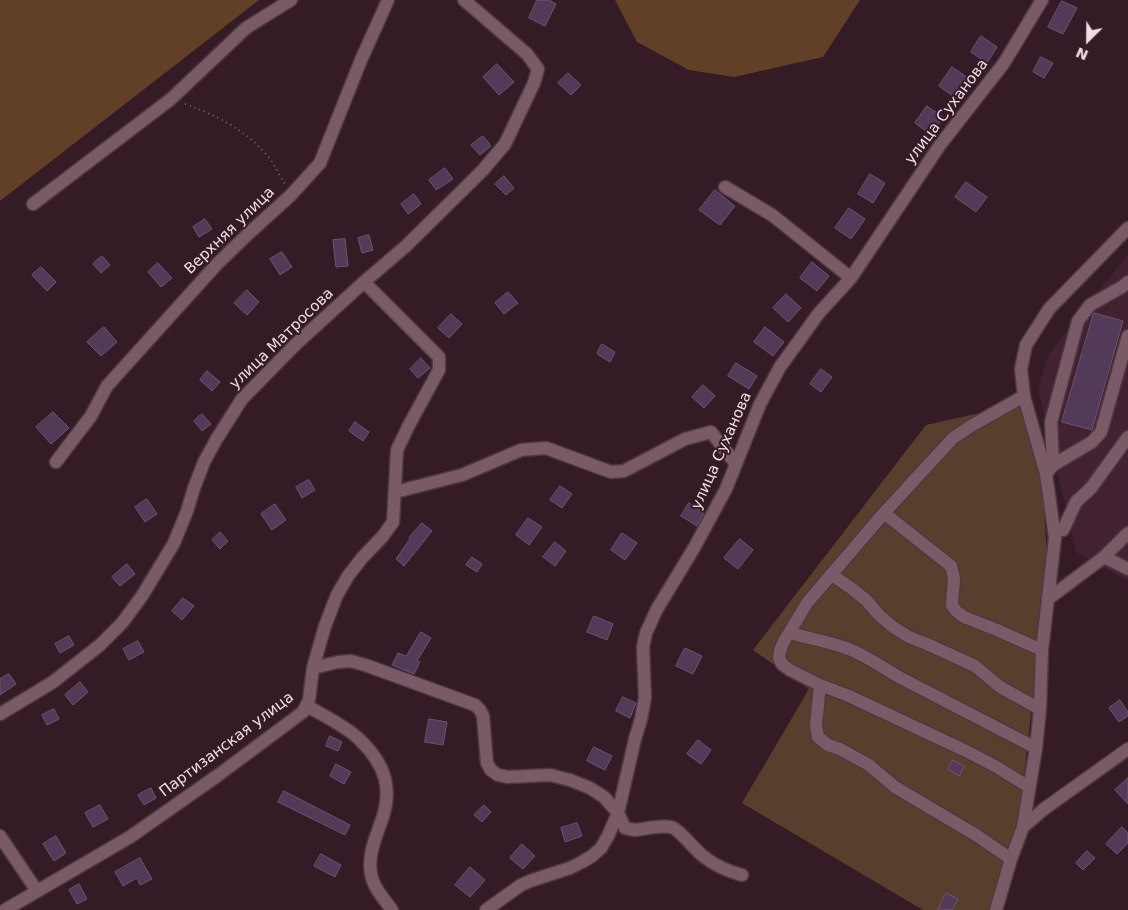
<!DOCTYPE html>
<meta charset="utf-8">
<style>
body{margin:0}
#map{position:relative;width:1128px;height:910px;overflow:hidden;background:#351b26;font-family:"DejaVu Sans",sans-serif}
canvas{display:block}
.north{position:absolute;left:1063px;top:15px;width:50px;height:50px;-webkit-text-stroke:4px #351b26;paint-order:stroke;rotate:203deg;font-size:14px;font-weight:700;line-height:20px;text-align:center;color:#f1dee5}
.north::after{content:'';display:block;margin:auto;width:18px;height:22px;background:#f1dee5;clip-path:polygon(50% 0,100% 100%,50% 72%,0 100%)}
</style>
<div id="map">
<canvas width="1128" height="910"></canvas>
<div class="north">N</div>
</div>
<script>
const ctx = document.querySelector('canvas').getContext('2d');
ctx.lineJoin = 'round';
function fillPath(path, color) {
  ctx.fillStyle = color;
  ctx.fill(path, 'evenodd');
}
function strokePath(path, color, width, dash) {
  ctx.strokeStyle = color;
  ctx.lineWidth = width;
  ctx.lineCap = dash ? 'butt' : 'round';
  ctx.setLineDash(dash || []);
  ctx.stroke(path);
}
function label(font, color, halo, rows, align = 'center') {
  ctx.font = font + ' "DejaVu Sans",sans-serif';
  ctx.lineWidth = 4;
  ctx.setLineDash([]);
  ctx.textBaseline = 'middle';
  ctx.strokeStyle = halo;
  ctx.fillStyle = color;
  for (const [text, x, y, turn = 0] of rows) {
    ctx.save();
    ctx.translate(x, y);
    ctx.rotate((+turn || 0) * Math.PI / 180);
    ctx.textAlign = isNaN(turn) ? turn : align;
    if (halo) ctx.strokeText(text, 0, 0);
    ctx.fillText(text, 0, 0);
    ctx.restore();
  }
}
fillPath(new Path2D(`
 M1128 254V581L1076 552 1038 388 1048 355Z`), '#422130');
fillPath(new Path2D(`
 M1020 404 1042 478 1047 556 1031 712 1019 824 994 910H923L742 803 809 689 753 650 926 425Z`), '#583f2d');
fillPath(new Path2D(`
 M0 0H259L0 201Z
 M615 0H860L823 57 734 77 689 70 637 42Z`), '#624027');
const building = new Path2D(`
 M537 0H549L556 4 545 26 529 18Z
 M1062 1 1077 8 1063 34 1048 27Z
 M981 36 997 47 987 63 971 52Z
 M1041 57 1053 63 1044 78 1033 72Z
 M497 64 514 82 499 95 483 77Z
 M952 67 971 80 957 99 939 86Z
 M568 73 581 85 571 95 558 83Z
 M927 106 943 117 931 135 915 123Z
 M483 136 491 146 480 155 471 145Z
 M445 168 453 179 436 190 429 180Z
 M870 174 885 183 873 203 858 194Z
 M504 176 514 188 506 195 495 184Z
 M966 182 987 197 976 212 955 197Z
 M715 190 735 206 720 225 699 210Z
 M414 194 421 204 408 214 401 204Z
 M849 208 865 219 851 239 835 228Z
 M205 219 212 229 199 237 193 227Z
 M369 235 373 250 362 253 358 238Z
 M345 239 348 266 336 267 333 240Z
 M282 252 292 267 280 275 270 259Z
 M102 256 110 265 101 273 93 264Z
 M812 262 829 276 817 291 800 278Z
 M158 263 172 278 161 287 148 272Z
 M41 267 56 282 47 291 32 275Z
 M247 290 259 302 247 315 234 303Z
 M508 292 518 303 504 314 495 303Z
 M786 294 801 308 788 322 773 308Z
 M1094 313 1123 321 1092 430 1062 422Z
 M451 314 462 324 449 338 438 328Z
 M104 327 117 342 101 356 87 342Z
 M765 327 784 342 773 356 754 342Z
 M602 344 615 352 610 362 597 354Z
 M421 358 430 368 418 378 410 369Z
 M736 363 757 376 749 389 728 376Z
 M821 369 832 377 821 392 810 384Z
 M207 371 220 382 212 391 200 380Z
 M703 385 715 396 704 408 692 397Z
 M53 412 69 428 51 444 36 427Z
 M202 414 211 424 202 431 194 421Z
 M355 422 369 432 363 441 349 431Z
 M309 480 315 490 302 498 296 487Z
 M560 486 572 494 562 508 550 500Z
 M147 499 157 514 145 522 135 507Z
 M689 503 704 513 697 526 681 516Z
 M275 504 286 520 272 530 261 514Z
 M528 518 542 527 529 545 516 535Z
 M422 523 432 531 404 566 396 559 410 539 409 538Z
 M220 532 228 541 220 549 212 540Z
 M622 533 637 543 625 560 611 550Z
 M740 539 753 550 738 569 724 558Z
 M555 542 566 551 555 566 543 557Z
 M472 557 482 564 477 572 466 565Z
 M127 564 135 574 120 586 112 577Z
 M183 598 194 606 182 620 172 611Z
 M594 616 613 624 607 640 587 632Z
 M421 632 431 638 417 661 420 662 414 674 392 665 398 653 406 656Z
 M69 636 74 645 60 653 55 644Z
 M138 641 144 652 129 660 123 649Z
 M685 648 702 656 693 674 676 666Z
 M9 674 16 684 0 695V679Z
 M80 682 88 692 73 705 65 695Z
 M623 697 636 703 630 718 616 711Z
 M1120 700 1128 712V716L1119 722 1109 708Z
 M54 709 59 719 47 725 42 715Z
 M429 719 447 722 443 745 425 742Z
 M330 736 342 742 338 751 326 746Z
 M698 740 711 750 701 764 687 754Z
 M594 747 612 756 605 770 587 761Z
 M953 760 964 766 959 776 948 769Z
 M336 764 351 772 344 784 330 776Z
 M1128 778V804L1115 790Z
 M151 788 156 798 144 805 138 795Z
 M284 791 350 825 345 835 278 802Z
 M100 805 108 819 93 827 85 813Z
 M484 805 491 812 482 822 474 815Z
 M577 823 582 836 565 842 561 828Z
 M1122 827 1128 833V843L1117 854 1106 844Z
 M56 836 66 853 54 861 43 844Z
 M522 844 535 856 523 869 510 858Z
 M1087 851 1095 858 1083 870 1076 863Z
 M321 854 341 865 335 877 314 866Z
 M140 858 152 879 140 885 137 878 123 886 115 872Z
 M470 867 485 880 470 897 455 885Z
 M79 884 87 899 77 904 69 890Z
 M946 893 958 899 952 910H938Z`);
fillPath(building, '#543a59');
strokePath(building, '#6a566e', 1);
const minor = new Path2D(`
 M725 187 772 215 851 278
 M33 204 171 99 246 28 291 0
 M1024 396 971 426 953 438 884 513 807 603 783 643 780 651 779 658 782 664 790 670 820 685 849 696 966 751 995 766 1029 787
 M56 462 91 416 107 386 217 264 247 235 291 195 320 163 361 60 388 0
 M1053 465 1092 442 1101 432 1128 336
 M1046 474 1053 465 1051 422 1078 321 1090 305 1122 287 1128 282
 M395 492 462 475 521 450 546 448 611 472 624 471 685 439 711 432 736 464
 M884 513 951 566 954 578 952 605 956 611 964 617 997 630 1042 650
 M1063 530 1076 502 1091 488 1128 437
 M1104 557 1128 569
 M832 575 851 588 866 600 879 615 893 627 909 637 927 644 975 666 1000 687 1040 709
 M1048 599 1104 557 1128 533
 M789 633C809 638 830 642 849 649 866 656 881 666 897 676L1036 748
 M313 668 338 662 351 661 368 666 475 705 480 710 483 716 487 763 491 770 498 775 508 777 550 775 570 780 590 788 604 797 618 813 625 828 629 829 635 830C646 829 660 825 671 827 679 829 694 849 703 856 715 866 727 871 742 875
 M820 685 816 725 818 737 828 745 840 749 869 765 895 787 976 835 1011 859
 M307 706C324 716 344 725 359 739 386 765 394 790 380 825 374 842 368 856 371 874 373 887 384 899 392 910
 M0 714 53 682 100 645 122 623 142 596 174 543 187 511 194 488 204 462 216 440 242 399 296 344 364 282 406 246 483 170 505 144 534 83 538 69 527 54 464 0
 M1023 827 1044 809 1128 749
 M0 836 37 891
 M5 910 130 837 217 776 303 712 309 700 313 668 325 626 337 595 348 576 362 558 383 536 393 522 397 450 409 425 439 370V357L364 282
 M486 910 521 885 530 881 570 868 582 862 592 856 601 848 608 836 618 813 635 739 641 719 645 698 643 647 646 633 657 609 694 548 726 489 760 404 780 367 819 313 851 278 940 145 1004 63 1042 0
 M996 910 1011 859 1023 827 1036 748 1040 709 1042 650 1055 538 1046 474 1029 414 1024 396 1021 369 1026 345 1049 309 1128 228`);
strokePath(minor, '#4e3942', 15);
strokePath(new Path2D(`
 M185 104C216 115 244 129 266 154 274 163 279 175 285 184`), '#7d656f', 2, [1, 4]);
strokePath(minor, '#795a66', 12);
label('15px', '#f1dee5', '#351b26', [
 ["улица Суханова",947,112,-53],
 ["Верхняя улица",230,231,-44],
 ["улица Матросова",282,339,-44],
 ["улица Суханова",722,451,-66],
 ["Партизанская улица",227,745,-37]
]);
</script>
